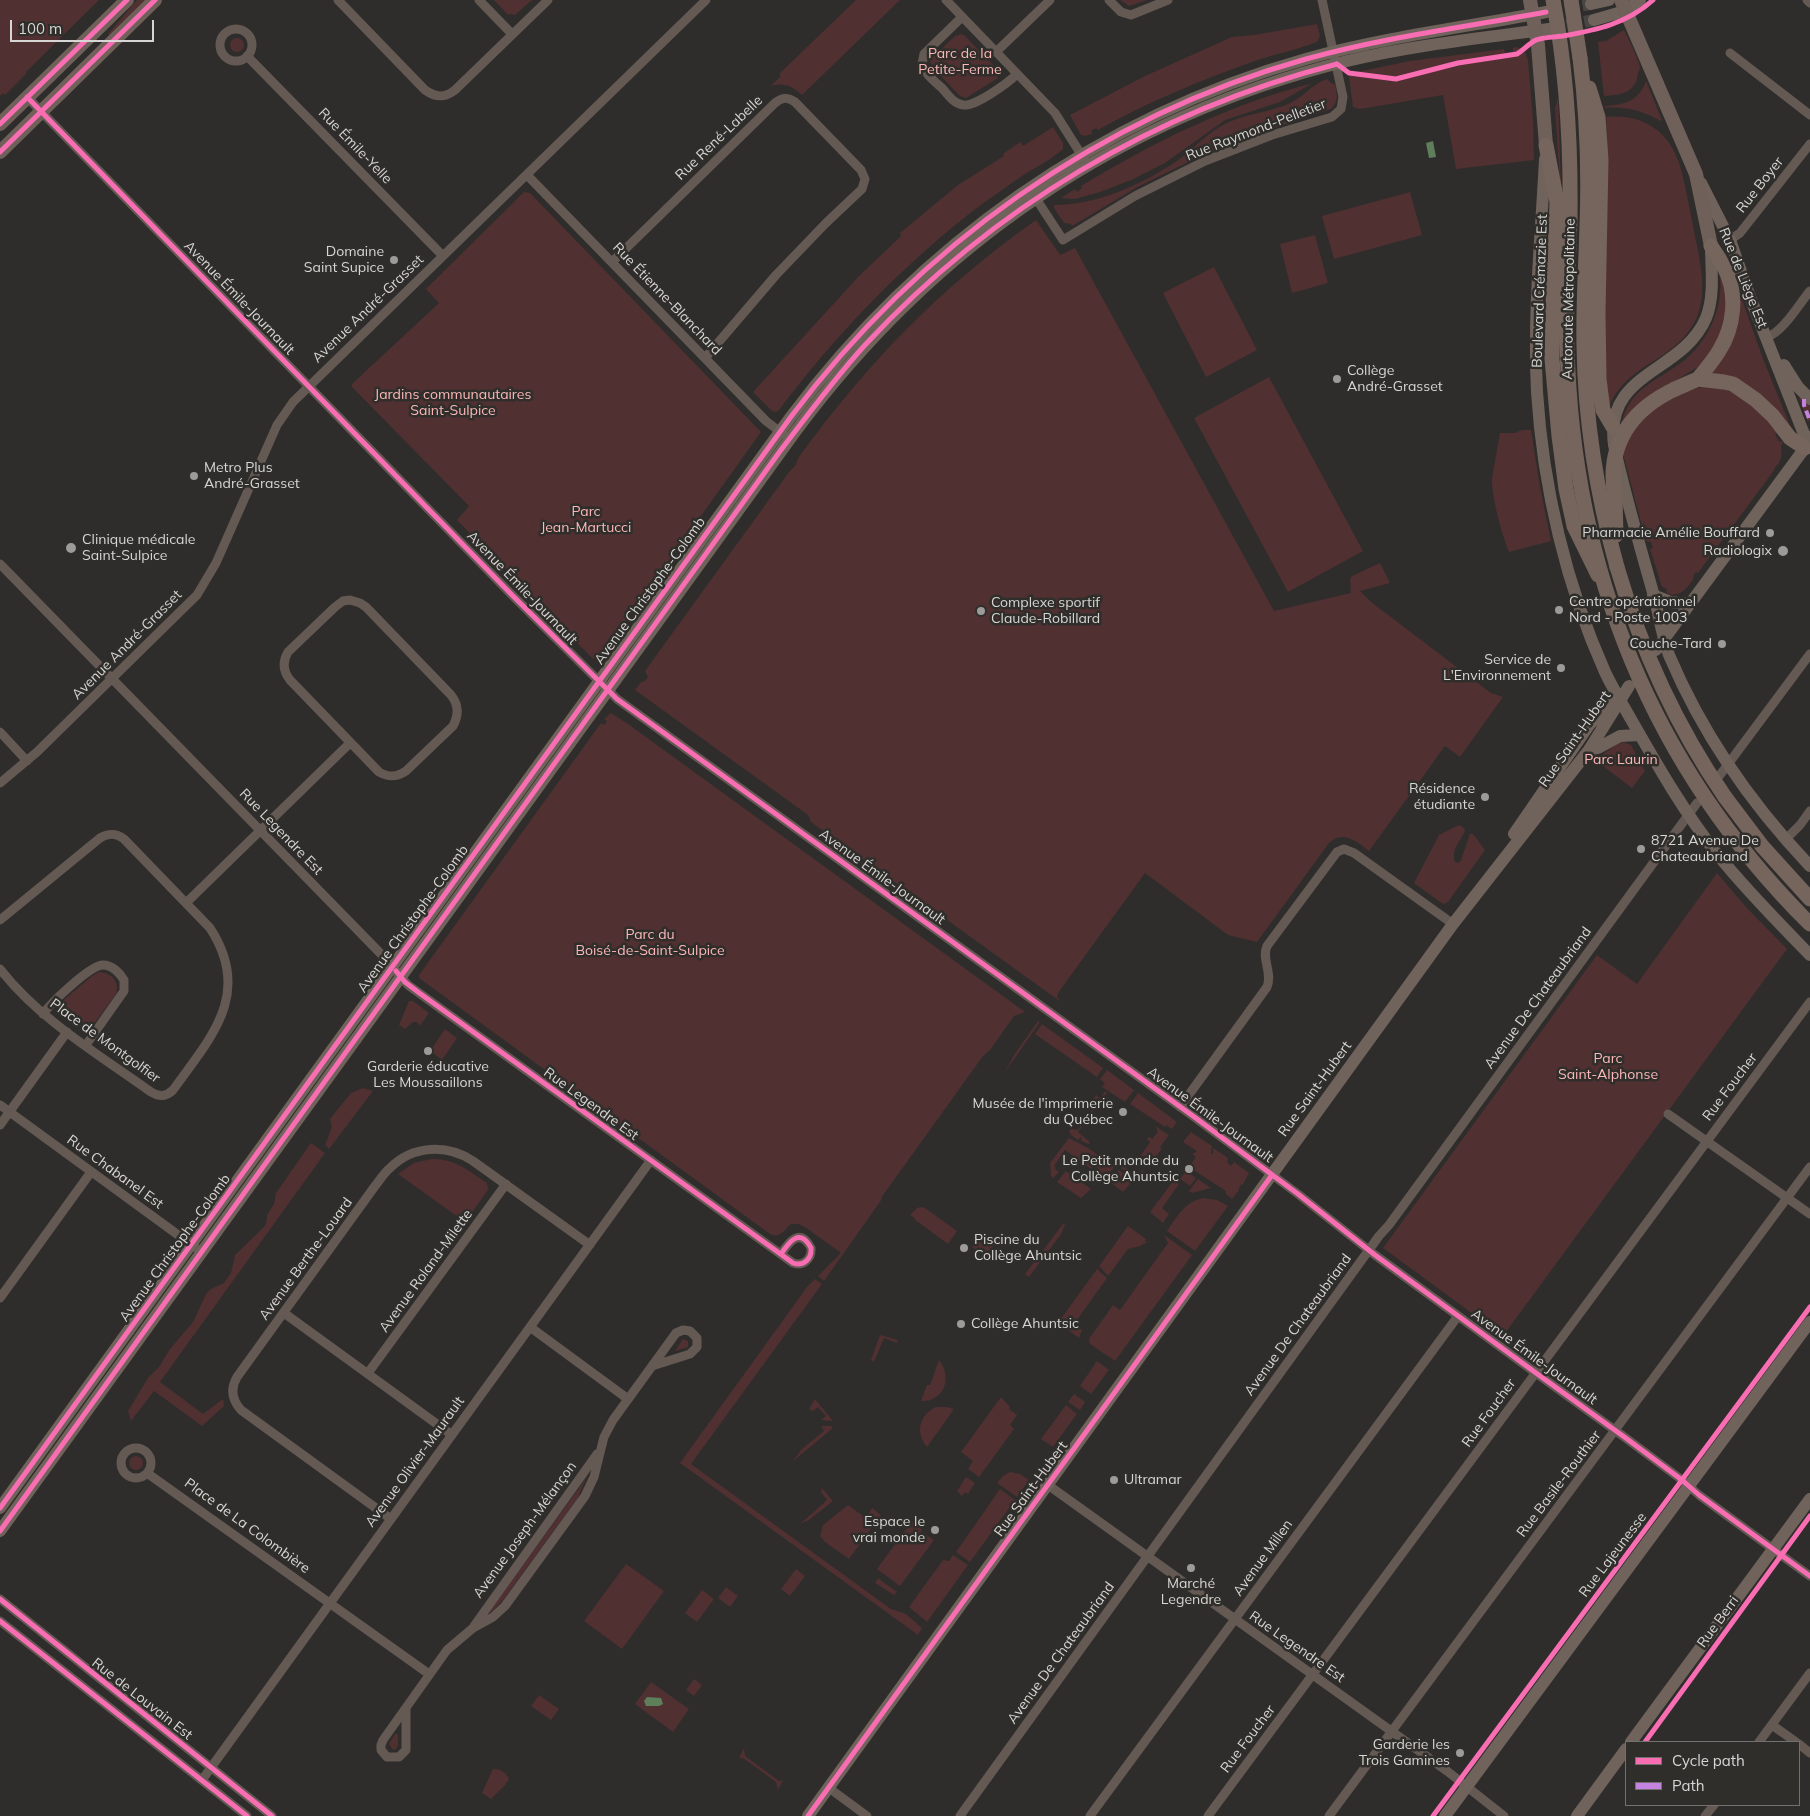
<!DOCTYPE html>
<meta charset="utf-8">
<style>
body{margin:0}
#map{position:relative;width:1810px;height:1816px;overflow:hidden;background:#2e2d2c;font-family:Mulish,sans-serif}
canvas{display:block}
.legend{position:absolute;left:1625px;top:1741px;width:175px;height:65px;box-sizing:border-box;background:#2f2e2b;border:1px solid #72716f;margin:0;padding:6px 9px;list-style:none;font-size:15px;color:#d7d6d4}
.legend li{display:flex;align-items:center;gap:10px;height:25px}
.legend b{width:25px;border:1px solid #72716f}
.scale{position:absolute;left:10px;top:20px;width:144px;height:22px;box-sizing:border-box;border:2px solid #d7d6d4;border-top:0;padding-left:6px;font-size:15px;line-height:18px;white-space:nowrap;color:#d7d6d4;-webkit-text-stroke:4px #2f2e2b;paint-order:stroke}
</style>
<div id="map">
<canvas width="1810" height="1816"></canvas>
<ul class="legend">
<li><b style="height:6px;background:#f96db3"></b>Cycle path</li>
<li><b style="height:6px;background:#c483df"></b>Path</li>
</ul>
<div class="scale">100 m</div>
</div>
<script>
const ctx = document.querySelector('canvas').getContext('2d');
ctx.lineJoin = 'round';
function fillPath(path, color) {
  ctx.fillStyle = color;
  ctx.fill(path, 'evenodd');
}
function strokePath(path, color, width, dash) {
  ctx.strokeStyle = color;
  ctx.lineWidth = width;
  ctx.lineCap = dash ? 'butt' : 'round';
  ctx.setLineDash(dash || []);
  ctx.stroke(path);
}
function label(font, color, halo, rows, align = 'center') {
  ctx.font = font + ' Mulish,sans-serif';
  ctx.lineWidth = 5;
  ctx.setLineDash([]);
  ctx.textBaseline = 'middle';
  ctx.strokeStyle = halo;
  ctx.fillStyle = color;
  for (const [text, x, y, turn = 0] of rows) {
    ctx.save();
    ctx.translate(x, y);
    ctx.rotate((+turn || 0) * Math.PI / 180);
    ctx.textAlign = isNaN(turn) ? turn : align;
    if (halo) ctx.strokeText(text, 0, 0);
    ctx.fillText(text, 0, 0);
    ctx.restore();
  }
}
fillPath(new Path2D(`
 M0 0H99L26 72V74L5 95 3 93 0 96Z
 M137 0H145L109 35 108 34Z
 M494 0H532L515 15 510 14 508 15Z
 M856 0H900L802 95C792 86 784 82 771 86L781 76 779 74Z
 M1120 0H1147L1129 6Z
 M1317 24 1320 36 1317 42C1297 50 1275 54 1255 61 1201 80 1148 102 1098 130L1096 128 1091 131 1092 134 1085 136 1081 135 1070 115 1145 76 1232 37 1254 35Z
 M1624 30C1628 38 1639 60 1640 67 1640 70 1637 75 1637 79 1632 94 1619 95 1604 96L1598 42 1606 41Z
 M960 34 964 35 999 71 997 77 998 78 966 98 960 96 933 68 930 62 933 57 956 35 957 36Z
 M230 45a7 7 0 1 1 14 0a7 7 0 1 1-14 0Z
 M1517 47 1525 51 1528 60 1533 120 1534 160 1456 169 1443 95 1360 109 1353 107 1349 77 1352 73 1410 61 1504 49 1505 53 1513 52V48Z
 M1327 79 1332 84H1335C1337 94 1339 102 1331 109L1264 131 1199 157 1139 186 1072 226 1071 224 1064 223 1054 208V205C1098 205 1146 183 1181 158 1195 147 1208 133 1223 125 1245 113 1270 113 1292 102 1304 96 1314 83 1327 79Z
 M1646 81 1662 120 1661 121C1643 111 1626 106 1605 108V106C1624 105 1639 101 1646 81Z
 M1313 83 1280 102 1225 120 1165 163 1131 180 1100 192 1075 199 1061 198 1075 189 1077 192 1082 188 1081 186C1154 142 1230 104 1313 83Z
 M1558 98 1562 213 1555 108Z
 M1606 117C1646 113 1673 134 1682 173 1687 194 1691 215 1695 236 1706 287 1711 323 1663 355 1641 369 1619 381 1609 407L1605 383 1604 338 1607 148Z
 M1053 127 1063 143V149C1052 159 1038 166 1025 174 1006 187 987 200 969 214 897 271 834 337 779 410L776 412 772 411 753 392 859 276 901 236 900 233 958 185 1004 156 1003 154 1020 142 1023 146Z
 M524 192 530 193 761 432 600 657 593 659 457 520 469 506 352 387V384L439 303 426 289Z
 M1410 192 1422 235 1334 259 1322 216Z
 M1036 220 1060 255 1075 248 1274 611 1351 593 1350 579 1352 576 1380 563 1390 583 1360 591 1371 602 1491 693 1503 697 1460 757 1445 746 1369 851C1356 841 1343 830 1329 843L1257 942 1228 935 1145 873 1058 993 1057 997 1061 1002 811 822 808 815 635 690 641 682 645 681 648 677 645 671 789 472 795 466 799 457C868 362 940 288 1036 220Z
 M1315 235 1328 283 1292 293 1280 244Z
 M1214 267 1257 350 1206 377 1163 293Z
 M1734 277 1762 356 1793 433 1713 374 1711 371Z
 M1720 278H1722L1728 308 1720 340 1698 367 1658 391 1620 429C1629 385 1657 383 1687 358 1709 339 1723 307 1720 278Z
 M1269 377 1363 551 1288 592 1194 418Z
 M1707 386C1745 391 1754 406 1778 432L1775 434 1779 442 1782 441 1783 444H1781C1782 453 1782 463 1774 468L1775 469 1698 573 1696 572 1693 576 1694 578C1688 587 1680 599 1667 593L1666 588 1662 587 1650 549 1653 548 1651 542 1646 541 1622 450C1626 440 1644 414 1652 408 1660 401 1697 387 1707 386Z
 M1801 396 1810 404V420L1808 422 1799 398Z
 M1522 430H1531L1540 487 1551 541 1509 552C1502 535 1491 495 1492 478L1500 433H1515Z
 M611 713 628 724 1025 1012 1014 1016 990 1050 983 1056 881 1198 882 1199 824 1281 818 1276 841 1253 805 1227 798 1224H791C784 1230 780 1239 770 1234L419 978V975L601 723 604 725 607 721 604 719Z
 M1623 742 1631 745 1645 771 1632 788 1595 760 1617 744Z
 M1459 825 1464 828 1465 831C1460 842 1451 849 1455 862L1459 863 1461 860 1470 834H1473L1485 850 1448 902 1443 904 1414 883 1439 835Z
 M1717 873 1745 906 1787 949 1503 1336 1383 1248 1597 955 1637 984Z
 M99 972C112 973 120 982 116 994L90 1029 89 1028 84 1030 59 1012 58 1008 60 1005 59 1004 92 976Z
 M409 1001H413L429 1013 420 1026 417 1022H413L405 1029 399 1025Z
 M1038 1021 1040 1022 1005 1072 1014 1055Z
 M1042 1024 1103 1068 1097 1077 1035 1034Z
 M445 1029 457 1038 442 1060 430 1051Z
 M1107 1070 1134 1090 1125 1102 1102 1087 1105 1083 1100 1079Z
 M363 1088 373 1091 329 1149 325 1145 332 1127 330 1119 351 1093Z
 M1105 1091 1107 1093 1078 1132 1090 1142 1089 1144 1081 1141 1082 1139 1081 1137 1078 1140 1071 1135 1069 1131 1071 1129 1078 1130 1097 1103 1092 1101 1096 1095 1100 1098Z
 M1138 1093 1177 1122 1172 1129 1166 1125 1165 1127 1130 1104Z
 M1155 1126 1169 1135 1160 1147 1162 1148 1154 1160 1149 1161 1141 1155 1150 1142 1147 1139 1149 1137 1152 1139 1158 1132Z
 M1191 1132 1212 1146 1211 1154H1213V1148L1228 1158 1227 1162 1231 1166 1234 1162 1249 1173 1243 1184 1240 1185 1239 1190 1232 1199 1226 1194V1191L1192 1169 1194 1166 1191 1164 1196 1157 1192 1154 1197 1151 1183 1142Z
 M1069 1138 1088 1148 1114 1167 1105 1179 1096 1172 1098 1168 1094 1165 1091 1169 1065 1150 1054 1166 1056 1168 1055 1169 1059 1172 1053 1178 1051 1176 1050 1163Z
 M311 1143 325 1153 160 1382 203 1414 223 1399 224 1406 202 1426 154 1391 131 1421 128 1411 148 1378 159 1367 170 1349 193 1322 206 1294 211 1289 224 1283 231 1273 235 1255 265 1226 267 1220V1215L274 1204 276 1193Z
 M431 1159C454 1158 469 1171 487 1183L488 1190 465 1222 398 1174 414 1163Z
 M1123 1165 1137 1176 1142 1170 1146 1173 1139 1181 1121 1168Z
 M1119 1170 1133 1180 1123 1192 1110 1182Z
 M1066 1171 1091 1189 1081 1198 1057 1182Z
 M1186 1171 1196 1178 1190 1186 1180 1179Z
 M1198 1179 1211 1188 1192 1193 1189 1191Z
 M1174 1180 1179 1184 1162 1208 1169 1214 1163 1223 1150 1212Z
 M1203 1198 1217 1200 1228 1206 1195 1251 1167 1231C1177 1217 1184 1202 1203 1198Z
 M921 1207 925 1208 957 1231 948 1244 914 1219 915 1218 910 1215 917 1208Z
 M1063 1224H1065L1061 1234 1029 1277 1025 1274Z
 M1128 1226 1146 1239 1145 1242 1149 1241 1140 1246 1128 1249 1108 1276 1099 1266Z
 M1164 1235 1192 1255 1115 1361 1090 1344 1089 1339 1113 1305 1120 1310 1168 1243Z
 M990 1240 995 1244 985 1256 972 1247 975 1242Z
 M1097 1269 1107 1278 1074 1324 1082 1330 1079 1338 1058 1323Z
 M815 1279 822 1284 691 1464 891 1609 906 1614 922 1628 918 1635 680 1463 807 1287Z
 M880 1335 898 1340 897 1343 884 1338 874 1362 871 1360Z
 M683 1339 688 1341V1347L675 1351Z
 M939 1360C953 1378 944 1402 921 1401L927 1385H930Z
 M1097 1361 1109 1370 1091 1394 1080 1386Z
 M1074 1394 1085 1402 1080 1410 1068 1402Z
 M1001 1397 1010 1407 1009 1409 1017 1415 1010 1425 1014 1429 979 1477 968 1469 973 1461 961 1452Z
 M815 1399 833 1421 821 1420 826 1416 818 1407 813 1411 809 1409Z
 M1066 1405 1077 1414 1053 1447 1041 1439Z
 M936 1407H946L954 1409 927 1447C915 1433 919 1415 936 1407Z
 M821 1426H831L833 1428 792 1462 802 1449 824 1431Z
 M129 1463a7 7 0 1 1 14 0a7 7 0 1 1-14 0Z
 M1010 1472 1020 1474 1029 1480 1017 1497 997 1483 1003 1476Z
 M587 1477 577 1499 503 1600 490 1613 489 1612Z
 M966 1477 975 1483 968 1494 965 1492 962 1496 957 1491Z
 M822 1488 833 1501 809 1520 800 1524 827 1500 821 1492Z
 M1000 1489 1015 1500 970 1562 956 1552Z
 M848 1505 866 1518 872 1508 881 1515 849 1559 825 1542 820 1536 823 1525Z
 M912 1521 922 1529 920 1538H923L925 1534 934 1540 900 1586 877 1569Z
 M953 1555 968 1565 927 1622 909 1607 943 1560 949 1561Z
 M626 1564 664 1591 622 1649 584 1621Z
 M796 1569 805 1576 790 1596 781 1589Z
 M878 1578 897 1592 894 1595 875 1583Z
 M726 1587 738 1596 730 1607 718 1598Z
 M702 1590 714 1599 697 1622 685 1613Z
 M694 1679 702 1685 694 1696 686 1690Z
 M651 1682 689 1709 673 1732 635 1704Z
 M539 1695 559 1709 551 1720 531 1706Z
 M395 1734H398V1745L396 1749 393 1750 389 1744Z
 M744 1748 745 1756 779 1781 783 1780 778 1790 776 1782 743 1758H739Z
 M493 1769C500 1769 506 1772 509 1779L505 1785 491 1799 482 1793Z`), '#503031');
fillPath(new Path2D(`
 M1433 141 1436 157 1429 158 1426 143Z
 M647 1697 661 1698 663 1704 659 1706H646L644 1701Z`), '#5f7f5a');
strokePath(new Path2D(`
 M1547 11 1591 4
 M1549 29 1594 20`), '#474645', 12, [12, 6]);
strokePath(new Path2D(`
 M338 0 425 90C436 98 445 98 455 90L548 0
 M479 0 512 34
 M946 0 1055 113 1084 159
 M1109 0 1121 12 1131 15 1168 0
 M1807 0 1810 3
 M962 17 924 54 922 64C925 74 934 81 942 88 948 95 954 104 963 105 975 107 1008 83 1017 74
 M220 45a16 16 0 1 1 32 0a16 16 0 1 1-32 0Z
 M996 52 1050 0
 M1730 53 1810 115
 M247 56 443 256
 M27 97 512 595 617 699 1193 1116 1298 1194 1375 1255 1536 1373 1623 1436 1682 1480 1699 1495 1810 1576
 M527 175 766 421 783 434
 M1033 194 1063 240 1135 196 1205 161 1272 135 1332 117 1341 109 1343 97 1322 0
 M1730 240 1740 233 1810 144
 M612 262 775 103C782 97 788 97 795 102L861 170 865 179 862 189 826 223 776 275 705 358
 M1767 337C1783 332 1799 304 1810 291
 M0 564 382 955 408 985 793 1263C804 1267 812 1258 811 1248 800 1227 789 1242 781 1254
 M350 600 360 603 366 607 451 695C459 705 459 715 453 726L406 771C397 777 389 778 379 772L290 680C283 671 282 662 288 652L335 607 343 601Z
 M0 732 27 761
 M1720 775 1810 654
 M0 783 37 752 197 595 216 563 277 425 293 402 706 0
 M1786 839 1800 825 1810 811
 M186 903 350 743
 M0 920 100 838C109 833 116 833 124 839L210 928C253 994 211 1037 173 1090 166 1097 159 1097 151 1092 98 1054 40 1020 0 969
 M43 1014C51 1003 90 965 103 965 112 965 120 973 124 980V991L86 1045
 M0 1105 196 1248
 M1180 1107 1267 987C1273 973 1261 959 1267 946L1337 852 1344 849 1354 853 1453 924
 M1668 1114 1810 1214
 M0 1125 67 1032
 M0 1298 91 1172
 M284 1313 452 1435
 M530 1327 628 1399
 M368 1373 506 1184
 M121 1463a15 15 0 1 1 30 0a15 15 0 1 1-30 0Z
 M147 1473 429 1674
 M1048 1485 1447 1771 1504 1816
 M391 1519 241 1410C232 1400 230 1389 237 1377L375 1186C380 1180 384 1173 390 1168 413 1145 447 1144 473 1161L590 1245
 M0 1599 272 1816
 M0 1621 247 1816
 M474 1626 597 1454
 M406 1708V1750L399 1757H387L381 1750V1745L383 1740 447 1650 473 1628 493 1617 505 1606 585 1496 594 1477 604 1437 613 1420 676 1333 683 1330 690 1331 697 1338V1347L690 1354 652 1366
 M1772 1725 1796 1742
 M1759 1742 1810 1673
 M1799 1744 1810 1753
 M202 1780 651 1160
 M829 1788 867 1816
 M960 1816 1379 1236 1389 1225 1697 803
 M1090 1816 1458 1316
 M1208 1816 1810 1002
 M1329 1816 1810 1167
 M1705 1816 1714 1805`), '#645953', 9);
strokePath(new Path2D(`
 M1591 4 1609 0
 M1594 20 1625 11 1640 0
 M1545 159C1541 237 1533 314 1537 392 1543 487 1566 585 1605 672 1612 687 1620 700 1628 714 1656 763 1683 811 1718 855 1746 890 1778 922 1810 955
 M1701 183 1730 240 1750 297 1800 424 1804 434 1810 440
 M1711 246C1711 269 1715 296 1706 318 1682 374 1604 371 1614 445 1625 496 1640 546 1654 596 1659 615 1662 636 1669 655 1702 733 1752 805 1810 866
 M1784 365 1798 387 1810 399
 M1653 595 1671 602 1689 604
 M1656 650 1810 441
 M1589 750 1598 748 1620 736 1639 735
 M1514 834 1589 725 1619 695
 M0 1508 790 418C919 246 1099 117 1306 59 1385 37 1466 27 1546 12
 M0 1531 795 432C934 244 1120 117 1347 61 1413 45 1482 38 1549 29
 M1631 1742 1810 1499
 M808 1816 1453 924 1589 750 1629 686
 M1445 1816 1810 1322
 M1577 1816 1626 1749`), '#70635b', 12);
strokePath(new Path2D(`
 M1530 0 1538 45 1546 145
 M1621 0 1696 174 1711 246
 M0 124 127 0
 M0 152 155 0`), '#6f6059', 14);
strokePath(new Path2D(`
 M1580 58C1587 113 1589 169 1587 225 1586 265 1583 305 1584 346 1585 420 1597 495 1617 567
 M1589 88 1598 117 1601 160 1598 313 1599 379 1603 410 1613 427
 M1546 145 1557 202 1553 306 1552 359 1559 436 1566 489 1574 526 1598 575
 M1698 379C1705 370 1713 361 1719 351 1734 327 1738 295 1725 269 1721 261 1716 253 1711 246
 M1675 389 1698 379 1724 382 1733 384 1756 400 1773 416 1790 438 1805 448
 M1615 498 1616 535
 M1725 797 1762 846 1810 899`), '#75655d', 15);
strokePath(new Path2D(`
 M1553 0C1567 72 1571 145 1570 218 1569 261 1565 304 1567 347 1573 570 1652 767 1810 924
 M1571 0 1580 58
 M1615 498C1606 446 1629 411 1675 389
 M1617 567C1641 649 1676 726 1725 797`), '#75655d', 15);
strokePath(new Path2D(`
 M1804 399V405L1810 421`), '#c483df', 4, [8, 4]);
strokePath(new Path2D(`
 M1337 64 1349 73 1396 79 1458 63 1517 54C1524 50 1528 44 1536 40 1543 37 1554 37 1563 36 1596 30 1627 24 1653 0
 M27 97 512 595 617 699 1193 1116 1298 1194 1375 1255 1536 1373 1623 1436 1682 1480 1699 1495 1810 1576
 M0 124 127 0
 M0 152 155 0
 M396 971 405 982 418 992 793 1263C804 1267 812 1258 811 1248 800 1227 789 1242 781 1254
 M0 1508 790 418C919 246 1099 117 1306 59 1385 37 1466 27 1546 12
 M0 1531 778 454C806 417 834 379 865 345 993 207 1155 111 1337 64
 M0 1599 272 1816
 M0 1621 247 1816
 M1645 1742 1810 1516
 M808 1816 1272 1175
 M1433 1816 1810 1307`), '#f96db3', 5);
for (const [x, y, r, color] of [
 [394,260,5,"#9c9b99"],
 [1337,379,5,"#9c9b99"],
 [194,476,5,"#9c9b99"],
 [1770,533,5,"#9c9b99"],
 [71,548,6,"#9c9b99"],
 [1783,551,6,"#9c9b99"],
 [1559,610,5,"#9c9b99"],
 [981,611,5,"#9c9b99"],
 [1722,644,5,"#9c9b99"],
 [1561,668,5,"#9c9b99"],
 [1485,797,5,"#9c9b99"],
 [1641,849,5,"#9c9b99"],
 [428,1051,5,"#9c9b99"],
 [1123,1112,5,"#9c9b99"],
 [1189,1169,5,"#9c9b99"],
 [964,1248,5,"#9c9b99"],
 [961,1324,5,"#9c9b99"],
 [1114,1480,5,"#9c9b99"],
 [935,1530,5,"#9c9b99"],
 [1191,1568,5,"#9c9b99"],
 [1460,1753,5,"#9c9b99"]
]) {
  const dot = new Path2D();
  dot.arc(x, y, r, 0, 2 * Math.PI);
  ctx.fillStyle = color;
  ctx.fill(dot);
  strokePath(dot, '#2f2e2b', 2);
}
label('14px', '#fdb7b8', '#2f2e2b', [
 ["Parc de la",960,54],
 ["Petite-Ferme",960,70],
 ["Jardins communautaires",453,395],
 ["Saint-Sulpice",453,411],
 ["Parc",586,512],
 ["Jean-Martucci",586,528],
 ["Parc Laurin",1621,760],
 ["Parc du",650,935],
 ["Boisé-de-Saint-Sulpice",650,951],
 ["Parc",1608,1059],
 ["Saint-Alphonse",1608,1075]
]);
label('14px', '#d7d6d4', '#2f2e2b', [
 ["Rue Raymond-Pelletier",1256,130,-21],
 ["Rue René-Labelle",719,138,-44],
 ["Rue Émile-Yelle",355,146,46],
 ["Rue Boyer",1760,185,-52],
 ["Rue de Liège Est",1743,278,68],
 ["Boulevard Crémazie Est",1540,291,-88],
 ["Avenue Émile-Journault",239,298,46],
 ["Rue Étienne-Blanchard",667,299,46],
 ["Autoroute Métropolitaine",1569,299,-89],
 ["Avenue André-Grasset",368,309,-44],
 ["Avenue Émile-Journault",522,588,46],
 ["Avenue Christophe-Colomb",650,591,-54],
 ["Avenue André-Grasset",127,645,-45],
 ["Rue Saint-Hubert",1575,739,-55],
 ["Rue Legendre Est",281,832,46],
 ["Avenue Émile-Journault",882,877,36],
 ["Avenue Christophe-Colomb",413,919,-54],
 ["Avenue De Chateaubriand",1538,998,-54],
 ["Place de Montgolfier",105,1041,36],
 ["Rue Foucher",1730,1087,-53],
 ["Rue Saint-Hubert",1315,1089,-54],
 ["Rue Legendre Est",591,1104,36],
 ["Avenue Émile-Journault",1210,1115,36],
 ["Rue Chabanel Est",115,1172,36],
 ["Avenue Christophe-Colomb",175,1248,-54],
 ["Avenue Berthe-Louard",306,1259,-54],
 ["Avenue Roland-Milette",426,1271,-54],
 ["Avenue De Chateaubriand",1298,1325,-54],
 ["Avenue Émile-Journault",1534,1357,36],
 ["Rue Foucher",1489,1413,-54],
 ["Avenue Olivier-Maurault",415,1462,-54],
 ["Rue Basile-Routhier",1559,1484,-53],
 ["Rue Saint-Hubert",1031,1489,-54],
 ["Place de La Colombière",247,1526,36],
 ["Avenue Joseph-Mélançon",525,1530,-54],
 ["Rue Lajeunesse",1613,1555,-53],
 ["Avenue Millen",1263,1558,-54],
 ["Rue Berri",1718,1622,-54],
 ["Rue Legendre Est",1297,1647,35],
 ["Avenue De Chateaubriand",1061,1653,-54],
 ["Rue de Louvain Est",142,1699,38],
 ["Rue Foucher",1248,1739,-53]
]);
label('14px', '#d7d6d4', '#2f2e2b', [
 ["Domaine",384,252],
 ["Saint Supice",384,268],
 ["Collège",1347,371,"left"],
 ["André-Grasset",1347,387,"left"],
 ["Metro Plus",204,468,"left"],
 ["André-Grasset",204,484,"left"],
 ["Pharmacie Amélie Bouffard",1760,533],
 ["Clinique médicale",82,540,"left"],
 ["Saint-Sulpice",82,556,"left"],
 ["Radiologix",1772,551],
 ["Centre opérationnel",1569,602,"left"],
 ["Nord - Poste 1003",1569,618,"left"],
 ["Complexe sportif",991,603,"left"],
 ["Claude-Robillard",991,619,"left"],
 ["Couche-Tard",1712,644],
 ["Service de",1551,660],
 ["L'Environnement",1551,676],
 ["Résidence",1475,789],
 ["étudiante",1475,805],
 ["8721 Avenue De",1651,841,"left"],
 ["Chateaubriand",1651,857,"left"],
 ["Garderie éducative",428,1067,"center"],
 ["Les Moussaillons",428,1083,"center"],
 ["Musée de l'imprimerie",1113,1104],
 ["du Québec",1113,1120],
 ["Le Petit monde du",1179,1161],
 ["Collège Ahuntsic",1179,1177],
 ["Piscine du",974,1240,"left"],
 ["Collège Ahuntsic",974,1256,"left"],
 ["Collège Ahuntsic",971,1324,"left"],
 ["Ultramar",1124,1480,"left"],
 ["Espace le",925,1522],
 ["vrai monde",925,1538],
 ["Marché",1191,1584,"center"],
 ["Legendre",1191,1600,"center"],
 ["Garderie les",1450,1745],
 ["Trois Gamines",1450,1761]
], 'right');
</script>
